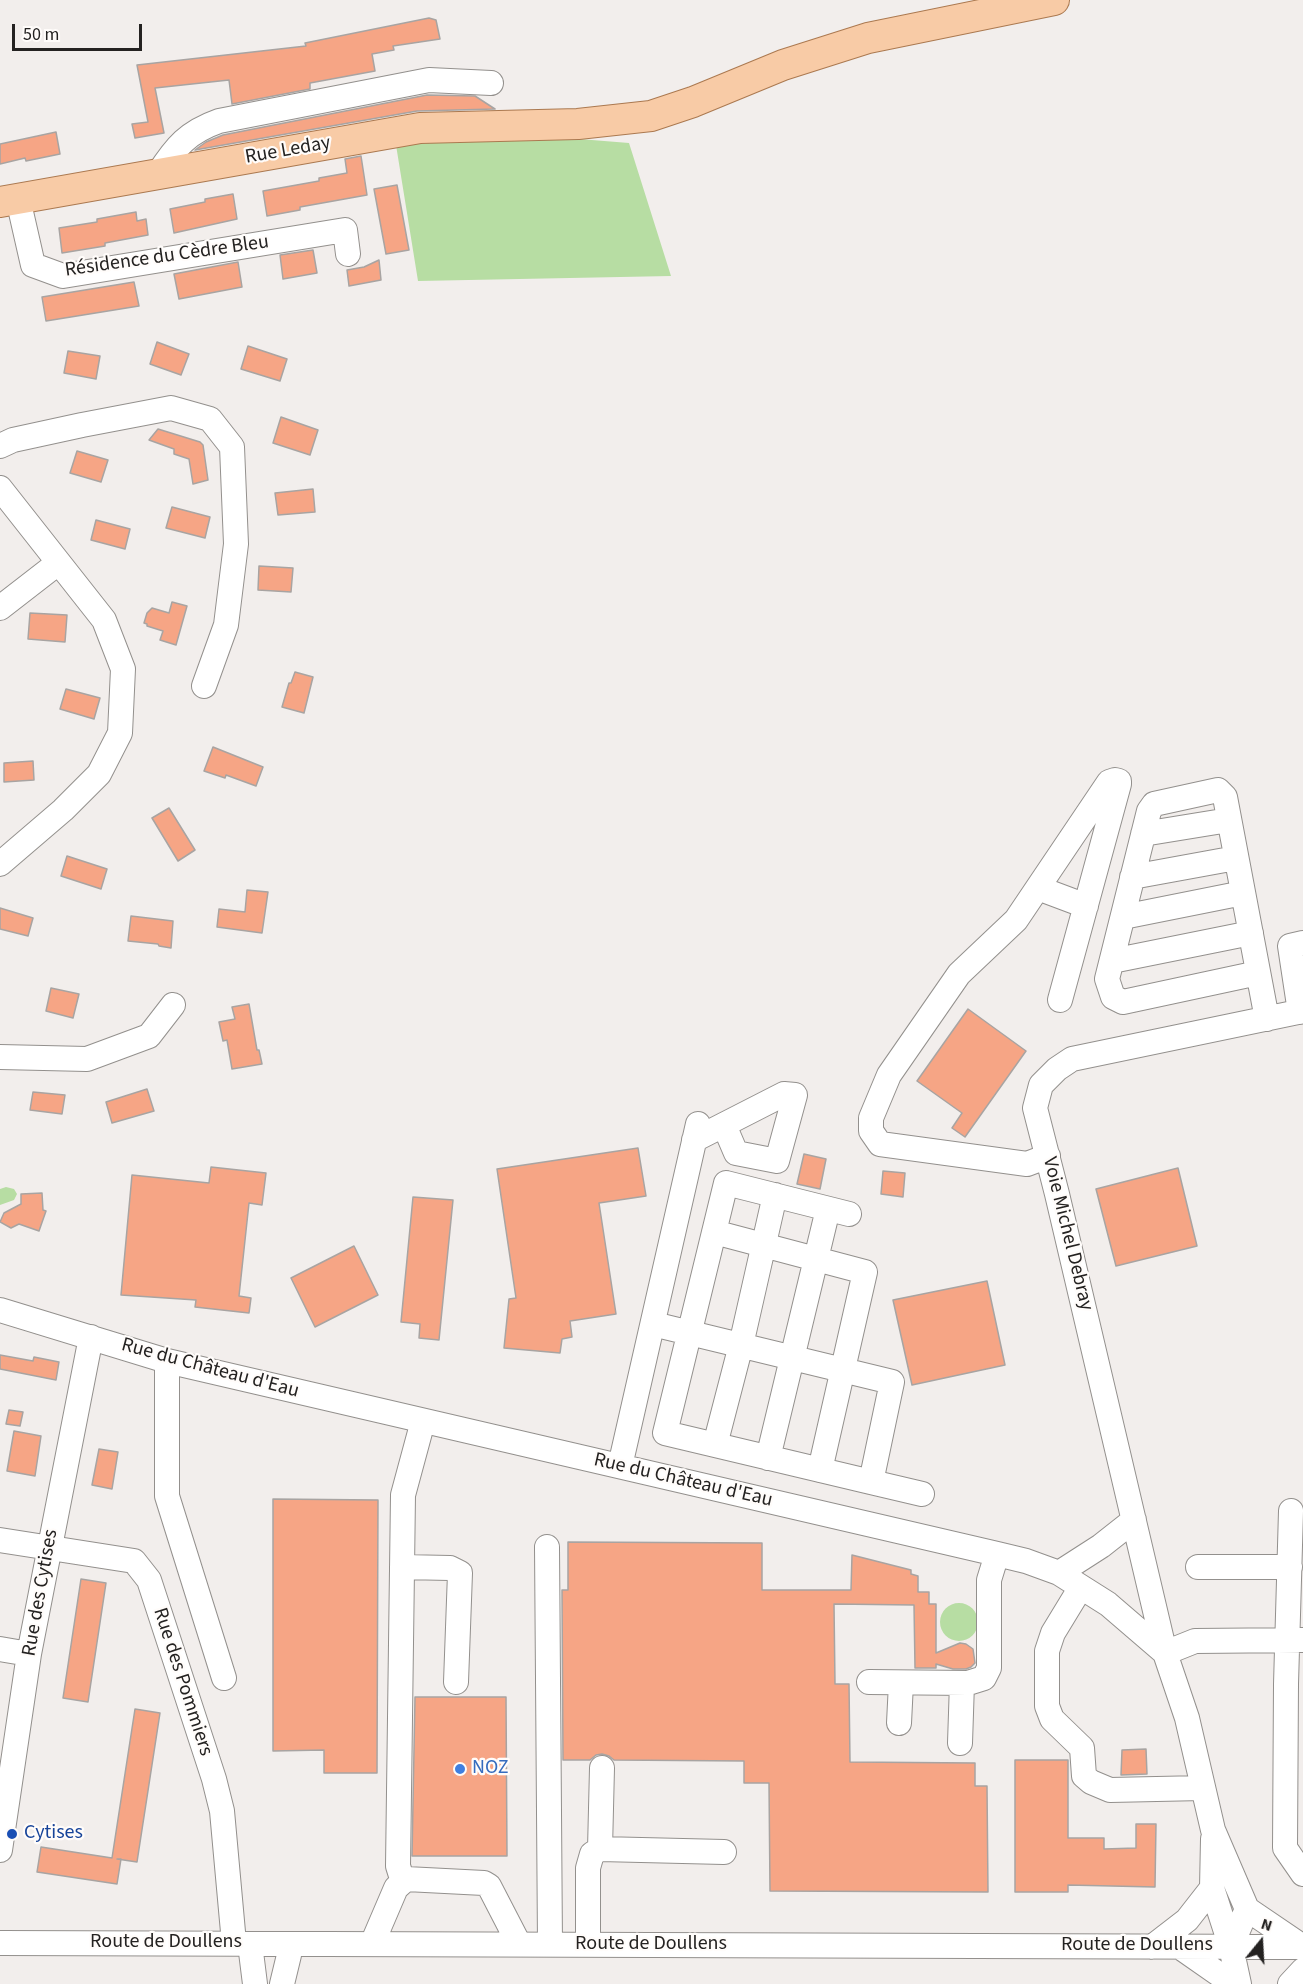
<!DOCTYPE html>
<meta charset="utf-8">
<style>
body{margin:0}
#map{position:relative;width:1303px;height:1984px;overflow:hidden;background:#f2eeec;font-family:"Source Sans 3",sans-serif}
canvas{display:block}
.north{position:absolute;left:1231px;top:1912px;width:60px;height:60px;-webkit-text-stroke:4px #fffcfa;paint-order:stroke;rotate:18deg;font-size:16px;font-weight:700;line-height:24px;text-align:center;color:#242221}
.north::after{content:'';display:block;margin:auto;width:21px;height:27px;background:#242221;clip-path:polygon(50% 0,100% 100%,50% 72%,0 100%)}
.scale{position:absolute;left:12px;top:24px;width:130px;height:27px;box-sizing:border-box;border:3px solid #242221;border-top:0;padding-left:8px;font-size:18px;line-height:21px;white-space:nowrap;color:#242221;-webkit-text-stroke:4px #fffcfa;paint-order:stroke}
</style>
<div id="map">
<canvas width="1303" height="1984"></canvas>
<div class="north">N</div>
<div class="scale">50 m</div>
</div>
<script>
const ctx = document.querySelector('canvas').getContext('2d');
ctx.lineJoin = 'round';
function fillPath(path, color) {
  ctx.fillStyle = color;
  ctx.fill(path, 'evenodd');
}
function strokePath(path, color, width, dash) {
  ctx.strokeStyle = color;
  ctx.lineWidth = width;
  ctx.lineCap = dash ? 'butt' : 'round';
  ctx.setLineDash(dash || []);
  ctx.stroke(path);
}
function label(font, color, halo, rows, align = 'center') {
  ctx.font = font + ' "Source Sans 3",sans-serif';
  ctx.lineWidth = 4.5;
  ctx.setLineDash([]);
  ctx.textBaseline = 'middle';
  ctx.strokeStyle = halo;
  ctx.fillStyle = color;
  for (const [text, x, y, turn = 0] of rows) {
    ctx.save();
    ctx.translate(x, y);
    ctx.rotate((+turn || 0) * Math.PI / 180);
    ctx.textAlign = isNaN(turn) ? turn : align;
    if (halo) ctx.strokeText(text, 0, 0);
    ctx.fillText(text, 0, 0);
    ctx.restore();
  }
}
fillPath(new Path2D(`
 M542 136 629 143 671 276 418 281 396 145Z
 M6 1187 14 1189 17 1194 14 1200 0 1205V1189Z
 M940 1622a19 19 0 1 1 38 0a19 19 0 1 1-38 0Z`), '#b7dda3');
const building = new Path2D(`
 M429 18 436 20 440 39 393 46 394 50 372 54 375 71 310 83V89L232 104 229 80 155 88 164 133 135 138 132 124 148 122 137 65 306 46 305 43Z
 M427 95 475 96 495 109 417 111 195 150 206 142 223 135Z
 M56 132 60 154 26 161 25 158 0 164V144Z
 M361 156 367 195 300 207V210L267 216 263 191 319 181V178L347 173 345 159Z
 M397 185 409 250 386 254 374 189Z
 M233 194 237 219 174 233 170 209 205 202V199Z
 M136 212 137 221 146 219 148 235 105 243V246L62 253 59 228 97 222V219Z
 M313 250 317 273 283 279 280 255Z
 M379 260 381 280 349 286 347 270 364 267Z
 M238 262 242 287 179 299 174 274Z
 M134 282 139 306 46 321 42 297Z
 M157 342 189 354 181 375 150 364Z
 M248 346 287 359 280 381 241 369Z
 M68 351 100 356 96 379 64 373Z
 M281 417 318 430 310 455 273 443Z
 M158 429 200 442 203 445 208 480 193 484 189 459 174 454V449L149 440Z
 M77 451 108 460 101 482 70 473Z
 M313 489 315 512 278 515 275 493Z
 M172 507 210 517 205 538 166 528Z
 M96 520 130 529 125 549 91 540Z
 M259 566 293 568 291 592 258 590Z
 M172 602 187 606 176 645 160 640 163 631 147 626V624L144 623 147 613 152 608 169 613Z
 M30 613 67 615 65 642 28 639Z
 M295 672 313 677 304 713 282 707 289 683H291Z
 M66 689 100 698 94 719 60 709Z
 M213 747 263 767 256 786 226 775 225 778 204 771Z
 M33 761 34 780 4 782V763Z
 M169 808 195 850 178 861 152 818Z
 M67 856 107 869 101 889 61 876Z
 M247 890 268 892 262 933 217 927 219 909 245 912Z
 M0 908 33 918 28 936 0 929Z
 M131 916 173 921 171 948 159 946 158 944 128 941Z
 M51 988 79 994 73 1018 46 1011Z
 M249 1004 257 1050H259L262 1064 232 1069 227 1040 223 1041 219 1022 235 1019 232 1007Z
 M968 1009 1026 1051 965 1137 952 1128 962 1113 917 1081Z
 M147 1089 154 1111 112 1123 106 1102Z
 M33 1092 65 1095 62 1114 30 1110Z
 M638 1148 646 1196 599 1203 616 1314 570 1321 572 1337 562 1339 560 1353 504 1348 509 1299 516 1298 497 1169Z
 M804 1154 826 1159 820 1189 797 1184Z
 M211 1167 266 1173 262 1205 249 1203 239 1296 251 1298 249 1313 195 1307 196 1300 121 1295 132 1175 209 1183Z
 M1178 1168 1197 1246 1116 1266 1096 1189Z
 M883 1171 905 1173 903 1197 881 1194Z
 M42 1193 43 1210 46 1211 39 1231 19 1224 11 1228 0 1222 4 1213 21 1204V1194Z
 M413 1197 453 1200 439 1340 419 1338 420 1324 401 1322Z
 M354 1246 378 1295 315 1327 291 1278Z
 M987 1281 1005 1365 912 1385 893 1300Z
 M0 1355 33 1361 34 1357 59 1362 56 1380 0 1369Z
 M9 1410 23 1412 20 1426 6 1424Z
 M14 1431 41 1436 35 1476 7 1471Z
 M99 1449 118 1452 112 1489 92 1485Z
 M273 1499 378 1500 377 1773H324V1750L273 1751Z
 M568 1542 762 1543V1590H851L852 1555 911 1570V1574L918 1576V1592H929V1604H936V1653L960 1643 966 1644 973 1649 975 1663 971 1667 966 1669H953L936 1664V1668H915L914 1605 834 1604 835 1684H849L850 1762 975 1763V1786H987L988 1892 770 1891 769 1783H744V1761L614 1760 609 1756 602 1754 596 1755 590 1760H563L562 1590H568Z
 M81 1579 106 1583 88 1702 63 1698Z
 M415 1697H506L507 1856H412Z
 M135 1709 160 1713 137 1862 117 1859H121L117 1884 37 1872 41 1847 112 1858Z
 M1146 1749 1147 1774 1121 1775 1122 1750Z
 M1015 1760H1068V1838H1104V1849L1136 1848V1824H1156L1155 1887 1068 1885V1892H1015Z`);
fillPath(building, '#f6a585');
strokePath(building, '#a8a4a2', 1.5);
const minor = new Path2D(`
 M158 174C176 146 188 132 219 121L429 80 491 83
 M18 199 33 265 63 276 345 230 348 254
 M0 446 13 440 82 425 171 408 210 419 232 447 236 544 226 625 204 686
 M0 488 104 620 123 669 120 733 99 774 63 810 0 864
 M0 608 58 563
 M1143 834 1229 820
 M1132 877 1236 858
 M1038 888 1086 906
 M1123 917 1243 893
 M1112 961 1251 933
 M1258 973 1123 1002 1113 997 1107 979 1149 811 1154 804 1218 790 1225 797 1267 1019
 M1303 1011 1072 1059 1057 1069 1041 1085 1035 1108 1057 1194 1165 1653 1195 1641 1303 1640
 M1300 1012 1290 946 1303 943
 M0 1057 87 1059 149 1036 173 1005
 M694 1140 784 1094 795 1095 777 1161 736 1153 724 1125
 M1048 1156 1027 1164 880 1144 871 1131V1118L889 1075 959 974 1016 920 1109 782 1115 780 1119 781V784L1060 1000
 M714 1232 865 1272 820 1470
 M0 1310 167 1361 997 1554 1026 1561 1059 1573 1108 1604 1165 1653 1187 1718 1213 1830 1247 1909 1231 1947
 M653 1324 892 1382 871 1482 665 1433 726 1183 849 1214
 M167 1361V1496L224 1678
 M715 1445 741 1345 775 1195
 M768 1458 828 1209
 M620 1466 698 1124
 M871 1482 922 1494
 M1291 1511 1286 1684 1285 1848 1303 1874
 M0 1540 134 1561 149 1580 214 1779 222 1811 234 1943
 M547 1547 550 1944
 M402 1567 450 1568 460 1573 456 1682
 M1198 1567H1290
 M1059 1573 1101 1546 1134 1520
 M1081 1587 1053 1633 1047 1651V1706L1052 1719 1082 1748 1084 1776 1091 1782 1110 1790 1203 1788
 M0 1649 29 1654
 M869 1682 968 1683 984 1678 989 1668V1580L997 1554
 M899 1723 901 1683
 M960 1743 962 1683
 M1213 1839 1212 1888 1231 1947 1239 1984
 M600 1849 602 1768
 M0 1850 29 1654 91 1337
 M403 1882 398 1866 403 1495 423 1421
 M1247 1909 1303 1947
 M0 1943 1303 1947
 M250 1944 255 1984
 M372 1944 396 1888 406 1879 484 1883 489 1886 519 1944
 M588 1945V1868L592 1854 600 1849 724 1852
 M1152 1947 1187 1920 1212 1888
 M1180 1947 1233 1984
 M282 1984 289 1955 288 1944
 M1290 1984 1303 1970`);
const major = new Path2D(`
 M0 202 420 128 578 124 651 116 693 102 783 65 868 38 1054 0`);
strokePath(minor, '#93908d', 26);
strokePath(major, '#ab7950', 32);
strokePath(minor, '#fff', 24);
strokePath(major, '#f8cba6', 30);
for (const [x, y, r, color] of [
 [460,1769,6,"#3f7fe0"],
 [12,1834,6,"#1a4fb4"]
]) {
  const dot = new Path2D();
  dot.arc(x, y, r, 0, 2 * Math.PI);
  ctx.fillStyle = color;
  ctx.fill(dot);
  strokePath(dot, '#fffcfa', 2);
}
label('20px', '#242221', '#fffcfa', [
 ["Rue Leday",288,151,-10],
 ["Résidence du Cèdre Bleu",167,257,-8],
 ["Voie Michel Debray",1067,1234,76],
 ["Rue du Château d'Eau",210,1369,15],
 ["Rue du Château d'Eau",683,1481,13],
 ["Rue des Cytises",41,1593,-80],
 ["Rue des Pommiers",182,1682,72],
 ["Route de Doullens",166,1943],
 ["Route de Doullens",651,1945],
 ["Route de Doullens",1137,1946]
]);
label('20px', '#366cbe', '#fffcfa', [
 ["NOZ",472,1769]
], 'left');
label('20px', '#164399', '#fffcfa', [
 ["Cytises",24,1834]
], 'left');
</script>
